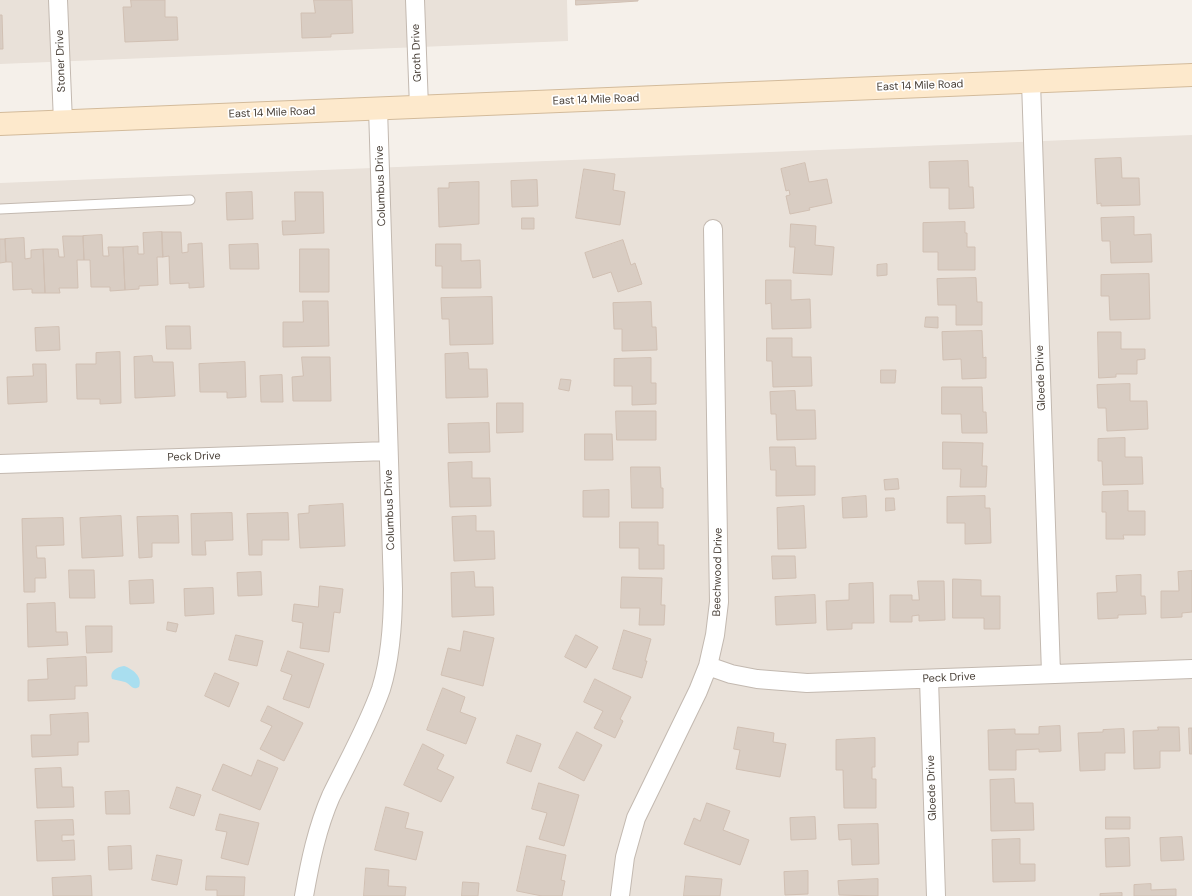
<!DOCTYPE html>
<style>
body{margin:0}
canvas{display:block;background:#f5f0ea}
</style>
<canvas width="1192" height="896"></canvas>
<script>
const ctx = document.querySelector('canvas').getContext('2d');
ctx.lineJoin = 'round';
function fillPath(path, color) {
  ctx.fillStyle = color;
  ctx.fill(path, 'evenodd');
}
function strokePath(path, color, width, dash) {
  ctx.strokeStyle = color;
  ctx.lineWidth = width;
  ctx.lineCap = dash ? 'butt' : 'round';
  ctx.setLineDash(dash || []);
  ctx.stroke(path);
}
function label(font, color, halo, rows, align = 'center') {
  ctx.font = font + ' "DM Sans",sans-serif';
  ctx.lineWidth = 3.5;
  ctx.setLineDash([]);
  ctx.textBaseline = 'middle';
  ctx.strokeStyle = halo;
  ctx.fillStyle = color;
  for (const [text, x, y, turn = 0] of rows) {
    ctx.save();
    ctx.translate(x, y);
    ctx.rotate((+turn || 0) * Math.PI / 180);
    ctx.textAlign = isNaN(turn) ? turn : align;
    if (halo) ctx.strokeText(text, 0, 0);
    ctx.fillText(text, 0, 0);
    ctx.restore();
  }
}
fillPath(new Path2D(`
 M0 0H567L568 41 0 64Z
 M1192 135V896H0V183Z`), '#e9e1d9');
fillPath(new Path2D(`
 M124 666C133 669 143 677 139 687 132 691 131 684 125 682 121 681 116 680 112 679 109 671 117 667 124 666Z`), '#a9deef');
const building = new Path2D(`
 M131 0H165V17H177L178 40 125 42 123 7H131Z
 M314 0H352L353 33 331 34V37L302 38 301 13H315Z
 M576 0H638V1L576 5Z
 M0 15H2L3 49H0Z
 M1121 158 1122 178H1139L1140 205 1101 206V203L1097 204 1095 159Z
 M968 161 969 187H973L974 208 949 209V188H930L929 162Z
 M805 163 809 182 827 179 832 203 809 208 810 210 790 214 786 196 790 195 789 190 786 191 781 169Z
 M584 169 615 174 613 190 625 192 620 225 576 218Z
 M537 180 538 206 512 207 511 181Z
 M479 182V224L439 227 438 188H449V183Z
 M252 192 253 219 227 220 226 193Z
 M295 192H323L324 233 283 235 282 221H295Z
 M1134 217V235L1151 234 1152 262 1111 263 1110 241H1102L1101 218Z
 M522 218H534V229H522Z
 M965 222V233H967V247H975V270H938V252H923V223Z
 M791 224 816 226 815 245 834 247 832 275 793 273 795 247H790Z
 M162 232 163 257H157L158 285 139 286V289L125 290 123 247 138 246V254H144L143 233Z
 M162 232H181L182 253 188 252V244L202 243 204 287 189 288V283L170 284 169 256 163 257Z
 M102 235 103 256H109L108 247H123L125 290 110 291V287H91L90 260H84L83 236Z
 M63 236H83L84 260H77L78 288H59L60 293H45L43 249H58L59 257H64Z
 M24 238 25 259 31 258V250L43 249 45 293H32V289L13 290 12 262H6L5 239Z
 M0 239H5L6 262 0 263Z
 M623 240 631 265 635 263 642 284 618 292 611 272 593 278 585 253Z
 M258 244 259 269H230L229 245Z
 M436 244H461V261L480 260 481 288H442V266H436Z
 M300 249H329V292H300Z
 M887 264V275L877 276V265Z
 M1149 274 1150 319 1110 320 1109 296H1101V275Z
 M976 278 977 302H982V325H956V305H938L937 279Z
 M766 280H791V300L810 299 811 328 772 329 771 303 766 304Z
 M492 297 493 344 450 345 449 319H442L441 298Z
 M303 301H328L329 346 283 347V322H303Z
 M651 302 652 327H656L657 350 622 351V329H614L613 303Z
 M926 317H938V328L925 327Z
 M166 326H190L191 349H167Z
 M59 327 60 350 36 351 35 328Z
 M982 331 983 358 986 357V378L962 379 961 359 943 360 942 332Z
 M1098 332H1121V349H1145V359L1137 360V374H1116V377L1099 378Z
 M767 338H792V357H811L812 386 773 387 772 361H767Z
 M120 352 121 403 100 404V399H77L76 364H96V353Z
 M468 353 469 369H487L488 397 446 398 445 354Z
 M152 356 153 362H173L175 396 135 398 134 357Z
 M302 357H330L331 401H293L292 377 303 376Z
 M651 358V383H656V404L632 405V386H614V359Z
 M245 362 246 397 227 398V392H200L199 364Z
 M33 364H46L47 402 8 404 7 377 33 376Z
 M881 370H896L895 383H881Z
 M282 375 283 402H261L260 376Z
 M561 379 571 380 569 391 559 389Z
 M1130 384V401H1147L1148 429 1107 431 1106 408H1098L1097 385Z
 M942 387H982L983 412H986L987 433H962L961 414H942Z
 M795 391 796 410H815L816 439 777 440 776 414H771L770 392Z
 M497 403H523V432L497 433Z
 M616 411H656V440H617Z
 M489 423 490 452 449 453 448 424Z
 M585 434H612L613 460H585Z
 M1125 438V457H1142L1143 484 1103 485 1102 461H1098V439Z
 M943 442 983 443 982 466H987L986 487H960L961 469H943Z
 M770 447H795L796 466H815V495L776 496V470H771Z
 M472 462V478H490L491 506 450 507 448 463Z
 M631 467H660L661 488H663V508H632Z
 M898 479 899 489 885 490 884 480Z
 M609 490V517H583V491Z
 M1128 491V511H1145V535H1123L1124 539H1106V512H1102V492Z
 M866 496 867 517 843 518 842 498Z
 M985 496V508H990L991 543 965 544V523H947V497Z
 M886 498H894L895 510 886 511Z
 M343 504 345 546 300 548 298 514 309 513V506Z
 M804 506 806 548 778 549 777 508Z
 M232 513 233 540 205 541 206 555H192L191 514Z
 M288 513 289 540H262V555H249L247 514Z
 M121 516 123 556 82 558 80 518Z
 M178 516 179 543H152V557L139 558 137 517Z
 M476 516V531H494L495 559 454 561 452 517Z
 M63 518 64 545 36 546 37 558H45L46 578H35V592H24L22 519Z
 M620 522H658V545H664V569H639V548H620Z
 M772 556H795L796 578 773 579Z
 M69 570H94L95 598H70Z
 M1192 571V612L1182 613V617L1161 618V591H1179L1178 572Z
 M261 572 262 595 238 596 237 573Z
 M474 572 475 587H493L494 615 452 617 451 573Z
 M1141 575V596H1145L1146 614 1118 615V618L1098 619 1097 593 1117 592 1116 576Z
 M622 577 662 578 661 605H665L664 625H639L640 608H621Z
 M953 579 981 580V596H1000V629H984V618H953Z
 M153 580 154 603 130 604 129 581Z
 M918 581H944L945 620 919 621V615L912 616V622H890V595H912V600H919Z
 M873 583 874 623H852V629L827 630 826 601 849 600V584Z
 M320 586 343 589 340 613 334 612 329 652 300 648 303 623 292 621 294 604 318 607Z
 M213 588 214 614 185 616 184 589Z
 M815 595 816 623 776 625 775 597Z
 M55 603 56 632H67L68 645 28 647 27 604Z
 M168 622 178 624 176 632 167 630Z
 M86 626H112V652L87 653Z
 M624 630 651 639 645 661H647L642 678 613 669Z
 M464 631 494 638 483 686 441 675 448 648 460 651Z
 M236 635 263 641 257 666 229 660Z
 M576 635 598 647 586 668 565 657Z
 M288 651 324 664 309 708 283 699 292 675 281 671Z
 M86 657 87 686H75V699L28 701V680L48 679 47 659Z
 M215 673 239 683 229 707 205 696Z
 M595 679 631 697 620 719 623 721 615 738 594 728 603 711 584 702Z
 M443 688 465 697 460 712 476 718 466 744 427 730Z
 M268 706 303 723 284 761 260 749 272 726 261 721Z
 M88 713 89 742H78V755L32 757 31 735H51L50 715Z
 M1060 726 1061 751 1039 752V749L1016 750V770H989L988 730 1015 729V734H1039V727Z
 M738 727 774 733 773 742 786 744 780 777 736 769 740 750 734 749Z
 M1158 727H1179L1180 751H1160V768L1134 769 1133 731 1158 730Z
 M1189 728H1192V754H1190Z
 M1124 729 1125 753H1105V770L1080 771 1078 733 1103 732V730Z
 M577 732 602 745 584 781 559 768Z
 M517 735 541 744 531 772 507 763Z
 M875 738V767H872V779H876V808H844L843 770H836V740Z
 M423 744 444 755 437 769 454 777 441 802 404 785Z
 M258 760 278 768 260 810 212 790 223 764 251 776Z
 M61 768 62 787H73L74 807 37 808 35 769Z
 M1014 779 1015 803H1033L1034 830 991 831 990 780Z
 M539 783 579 795 564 846 539 839 547 813 532 809Z
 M177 787 201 795 194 816 170 808Z
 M129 791 130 814H106L105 792Z
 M707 803 730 811 723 830 749 840 740 865 684 844 694 818 700 821Z
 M386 807 409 813 405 828 423 832 416 860 375 850Z
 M220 814 259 823 248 865 221 858 227 832 216 830Z
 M815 817 816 839 791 840 790 818Z
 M1106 817H1130V829H1106Z
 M73 820 74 835H62V841L74 840 75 860 37 861 35 821Z
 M878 824 879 864 852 865 851 839 839 840 838 825Z
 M1182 837 1184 860 1161 861 1160 838Z
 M1129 838 1130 866 1106 867 1105 839Z
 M1020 839V864H1035V881L993 882 992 840Z
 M131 846 132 869 109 870 108 847Z
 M527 846 566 855 561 880 565 881 562 896H542L517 891Z
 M157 855 182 860 177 885 152 880Z
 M366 868 389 870 388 886 406 887 405 896H364Z
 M808 871V894L785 895 784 872Z
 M91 876 92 896H53L52 878Z
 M207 876 245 877 244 896H217V890H206Z
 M686 876 722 879 720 896H684Z
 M878 879V896L839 895 838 881Z
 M463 882 479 883 478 896H462Z
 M1151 884V890L1176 889V896H1134V885Z
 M1122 893V896H1100V894Z`);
fillPath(building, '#d9cdc3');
strokePath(building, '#d1c0b3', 1);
const lane = new Path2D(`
 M0 209 190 200`);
const street = new Path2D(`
 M58 0 63 122
 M415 0 419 107
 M1031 82 1051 673
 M0 464 388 451
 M708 666 731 674 757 679 807 683 1192 669
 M929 679 936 896
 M304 896C310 862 317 828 331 796 348 761 368 726 381 689 391 657 393 622 393 589L378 108
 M620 896 625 857 636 818 698 691 708 666 715 635 719 602 713 229`);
const secondary = new Path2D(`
 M0 124 1192 75`);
strokePath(lane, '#c3b9b0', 11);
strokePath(street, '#c3b9b0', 20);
strokePath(secondary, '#d3bb9b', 24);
strokePath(lane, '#fff', 9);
strokePath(street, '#fff', 18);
strokePath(secondary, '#fde9cc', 22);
label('11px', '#494038', '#fff', [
 ["Groth Drive",417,53,-92],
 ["Stoner Drive",61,61,-92],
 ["East 14 Mile Road",920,86,-2],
 ["East 14 Mile Road",596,100,-2],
 ["East 14 Mile Road",272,113,-2],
 ["Columbus Drive",381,186,-92],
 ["Gloede Drive",1041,378,-92],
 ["Peck Drive",194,457,-2],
 ["Columbus Drive",390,510,-92],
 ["Beechwood Drive",718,572,-89],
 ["Peck Drive",949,678,-3],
 ["Gloede Drive",932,788,-92]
]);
</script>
